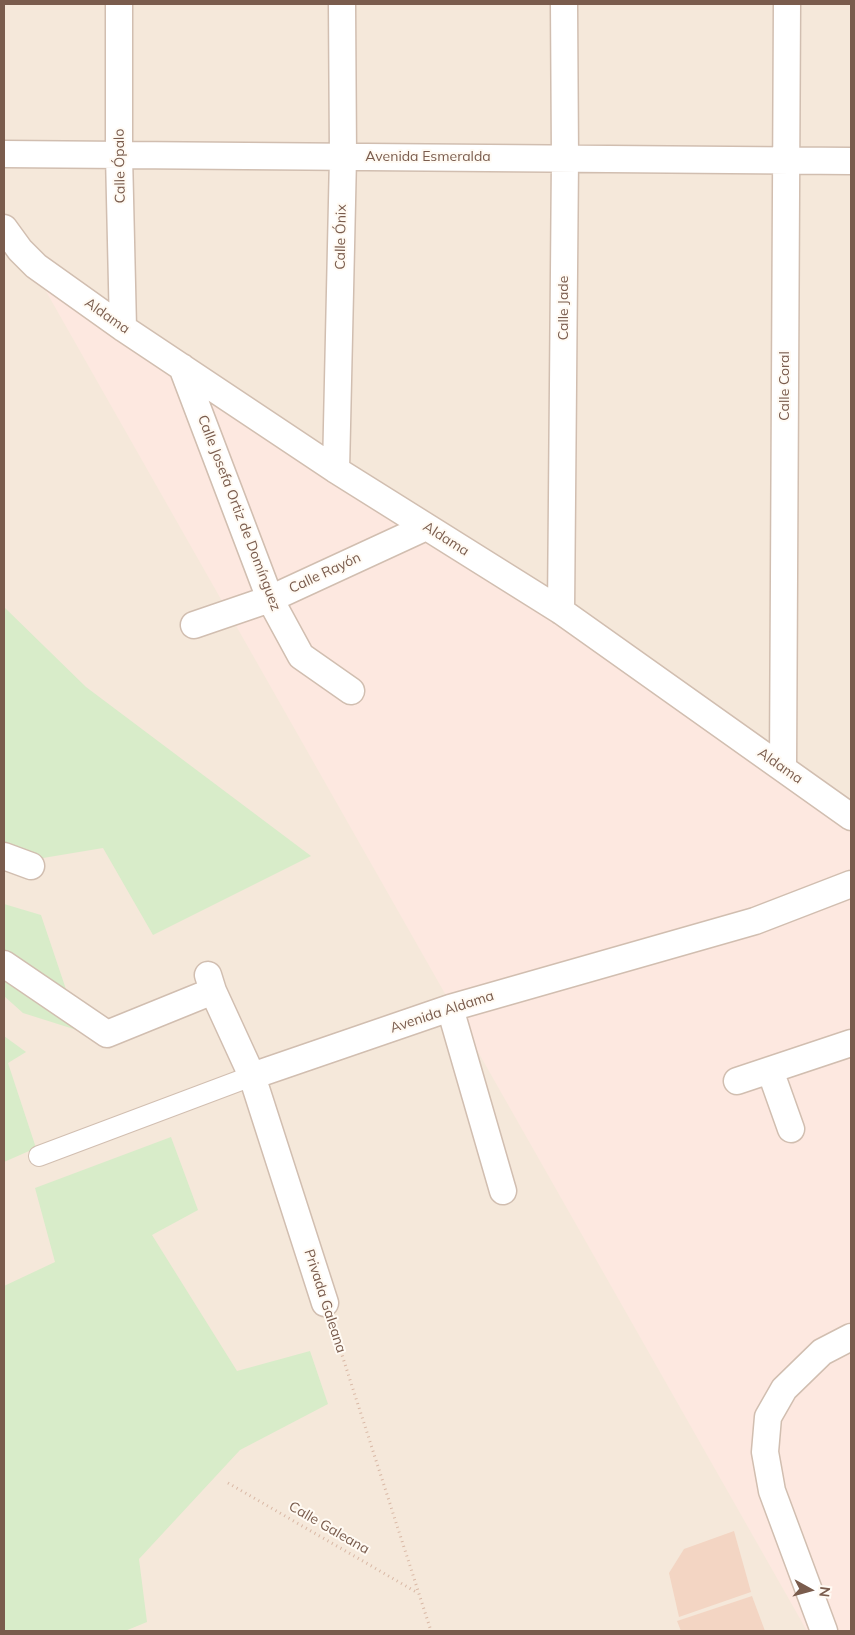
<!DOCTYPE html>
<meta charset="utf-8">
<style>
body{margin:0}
#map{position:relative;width:855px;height:1635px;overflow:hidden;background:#fdf6ec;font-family:Mulish,sans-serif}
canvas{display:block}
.frame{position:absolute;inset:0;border:5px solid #7a5c4d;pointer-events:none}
.north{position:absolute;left:785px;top:1565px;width:50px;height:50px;-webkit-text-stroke:4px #fffaf3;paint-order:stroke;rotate:97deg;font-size:14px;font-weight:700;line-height:20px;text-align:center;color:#7a5c4d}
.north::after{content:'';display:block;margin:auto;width:18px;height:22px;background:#7a5c4d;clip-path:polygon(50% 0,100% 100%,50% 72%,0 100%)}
</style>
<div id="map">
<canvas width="855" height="1635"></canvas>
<div class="frame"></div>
<div class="north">N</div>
</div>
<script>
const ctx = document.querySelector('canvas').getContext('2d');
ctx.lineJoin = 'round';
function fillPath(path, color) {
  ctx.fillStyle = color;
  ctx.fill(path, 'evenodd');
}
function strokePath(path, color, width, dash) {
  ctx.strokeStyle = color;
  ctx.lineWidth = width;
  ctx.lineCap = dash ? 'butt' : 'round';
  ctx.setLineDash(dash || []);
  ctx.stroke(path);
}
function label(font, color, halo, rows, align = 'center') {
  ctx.font = font + ' Mulish,sans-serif';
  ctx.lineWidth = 4;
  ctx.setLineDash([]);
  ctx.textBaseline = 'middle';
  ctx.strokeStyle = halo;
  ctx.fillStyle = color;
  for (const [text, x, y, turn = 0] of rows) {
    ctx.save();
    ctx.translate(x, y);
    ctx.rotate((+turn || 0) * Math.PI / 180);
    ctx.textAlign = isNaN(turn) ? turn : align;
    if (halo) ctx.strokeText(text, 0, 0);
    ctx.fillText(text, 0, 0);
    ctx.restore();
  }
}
fillPath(new Path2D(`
 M4 4H851V1631H4Z`), '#f5e8da');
fillPath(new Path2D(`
 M18 242 851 812V1631H807Z`), '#fde8e0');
fillPath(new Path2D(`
 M4 607 86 687 311 856 153 935 103 848 31 860 4 852Z
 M4 904 41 915 80 1031 23 1013 4 996Z
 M4 1036 26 1052 8 1063 36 1148 4 1162Z
 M171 1137 198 1210 152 1235 237 1371 310 1351 328 1404 240 1450 139 1559 147 1622 125 1631H4V1286L55 1262 35 1188Z`), '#d8ecc9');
fillPath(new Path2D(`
 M734 1531 751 1592 679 1617 669 1573 684 1549Z
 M752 1596 765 1631H681L677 1621Z`), '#f3d5c3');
const pedestrian = new Path2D(`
 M39 1156 252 1076`);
const minor = new Path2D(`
 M119 4V155L123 328
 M4 154 851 161
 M4 228 20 250 36 266 123 328 336 470 561 611 851 817
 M182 367 270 599 301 656 351 691
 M336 470 343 157 342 4
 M561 611 565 158 564 4
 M194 625 270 599 426 527
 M783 768 787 4
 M4 856 31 866
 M4 964 107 1034 213 991
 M208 975 213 991 252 1076 325 1303
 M450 1008 503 1191
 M770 1070 791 1129
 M252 1076 450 1008 755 921 851 884
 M737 1081 851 1043
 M824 1631 772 1491 765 1452 768 1417 784 1389 822 1352 851 1337`);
strokePath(pedestrian, '#d1beb0', 22);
strokePath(minor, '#d1beb0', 29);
strokePath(new Path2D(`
 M333 1327 431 1631
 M228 1483 418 1593`), '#d9b8a5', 3, [1, 4]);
strokePath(pedestrian, '#fff', 20);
strokePath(minor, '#fff', 26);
label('14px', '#7a5c4d', '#fffaf3', [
 ["Avenida Esmeralda",428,157],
 ["Calle Ópalo",120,166,-91],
 ["Calle Ónix",341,237,-89],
 ["Calle Jade",564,308,-90],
 ["Aldama",107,316,35],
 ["Calle Coral",785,386,-90],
 ["Calle Josefa Ortiz de Domínguez",239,513,69],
 ["Aldama",446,539,32],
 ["Calle Rayón",325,573,-25],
 ["Aldama",780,766,35],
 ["Avenida Aldama",442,1012,-18],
 ["Privada Galeana",325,1301,72],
 ["Calle Galeana",329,1528,30]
]);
</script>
